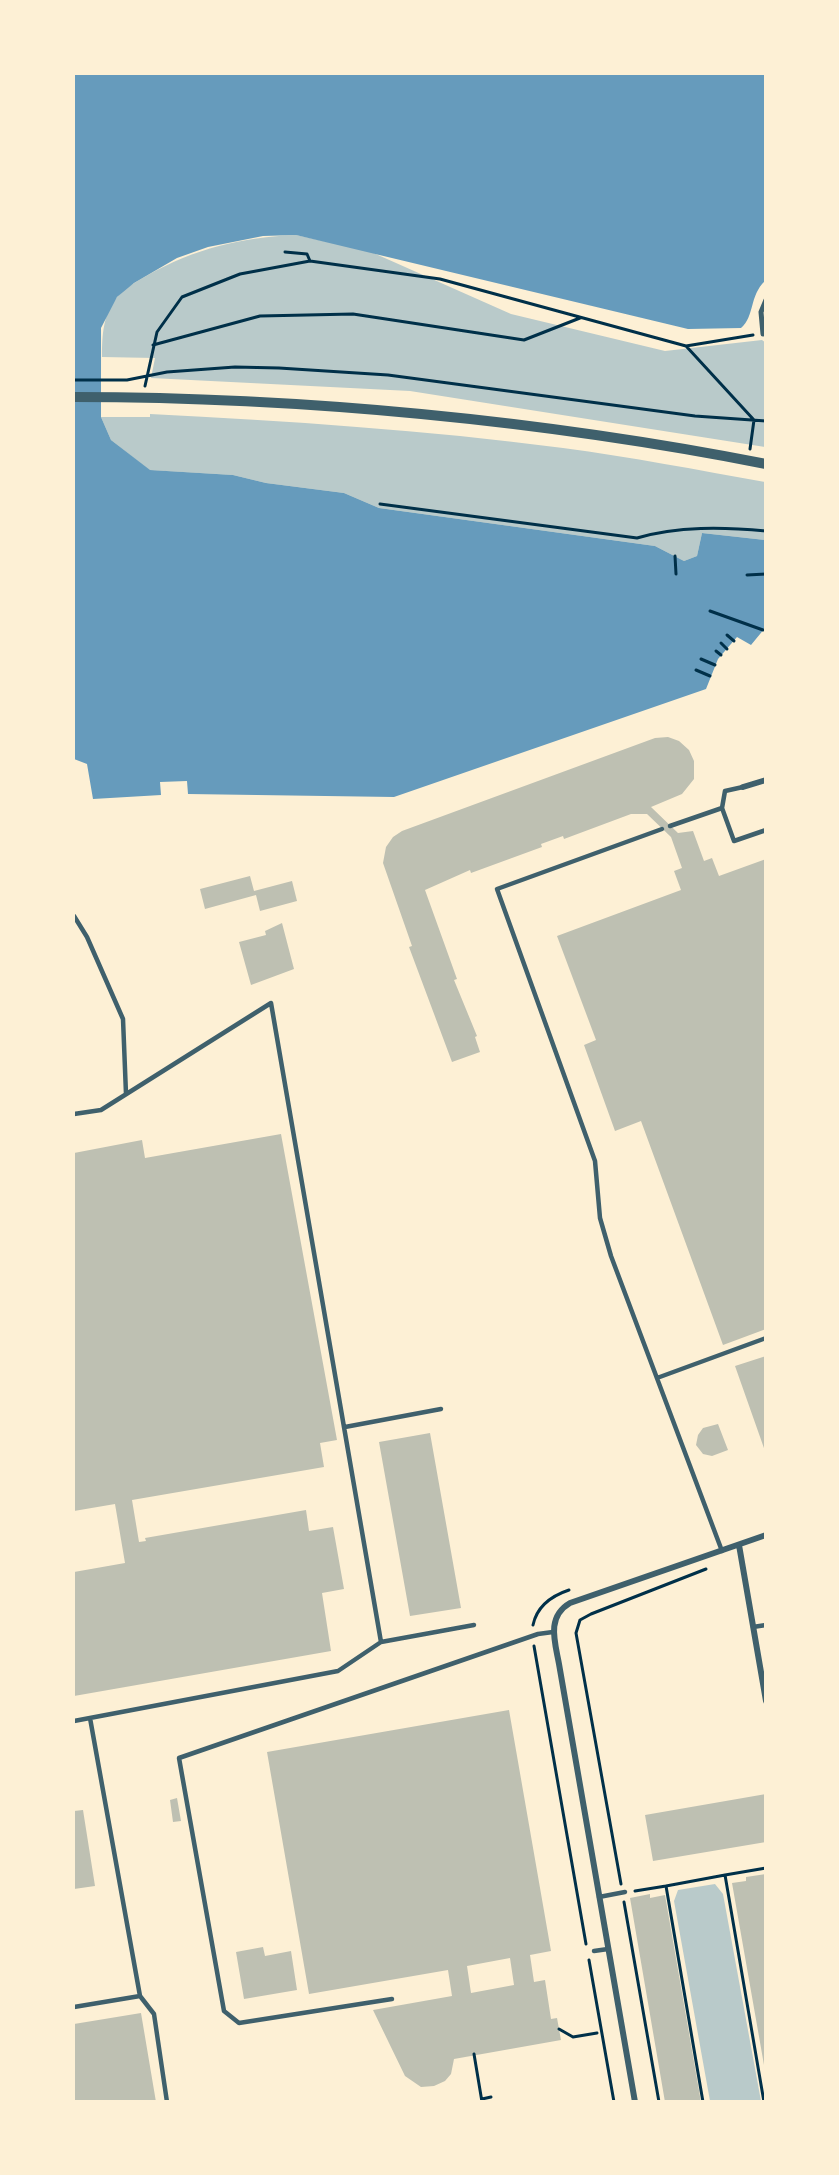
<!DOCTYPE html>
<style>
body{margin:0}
#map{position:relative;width:839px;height:2175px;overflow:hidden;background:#fdf0d5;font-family:"Roboto Serif",serif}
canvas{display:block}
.frame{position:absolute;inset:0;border:75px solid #fdf0d5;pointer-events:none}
</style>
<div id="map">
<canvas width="839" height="2175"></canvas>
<div class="frame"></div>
</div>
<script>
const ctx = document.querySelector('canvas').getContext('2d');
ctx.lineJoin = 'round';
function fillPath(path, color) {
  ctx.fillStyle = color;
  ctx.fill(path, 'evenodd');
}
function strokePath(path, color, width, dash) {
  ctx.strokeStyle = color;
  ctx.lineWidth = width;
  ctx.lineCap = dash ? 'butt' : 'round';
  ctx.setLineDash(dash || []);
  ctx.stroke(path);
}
fillPath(new Path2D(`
 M296 235 369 251 511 314 665 351 762 340 766 343 765 447 410 391 151 378 155 358 102 357C102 335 103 313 118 296 125 287 138 281 148 275 194 249 242 237 296 235Z
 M150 414C288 421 426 430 563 448 631 457 698 470 765 482V540L702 533 697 556 684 561 655 546 379 508 344 493 266 483 233 475 149 470 111 440 101 417H150Z
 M715 1884 723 1894 761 2101H710L674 1901 678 1890Z`), '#b9caca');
fillPath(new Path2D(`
 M74 74H765V281C749 296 755 316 741 328L688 329 296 235 263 236 208 247 177 258 134 283 117 297 101 328V417L111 440 150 470 233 475 266 483 344 493 379 508 655 546 684 561 697 556 702 533 765 540V628L751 645 737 637 718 659 706 689 394 797 188 794 187 781 160 782 161 795 93 799 87 764 74 759Z`), '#669bbc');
fillPath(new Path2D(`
 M668 737 679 741 689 750 694 761V779L682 794 651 807 678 833 693 831 704 861 712 858 719 876 766 859V1329L723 1345 641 1121 615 1131 584 1045 596 1040 557 936 681 890 674 871 682 868 671 837 647 814H631L564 839 563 836 541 844 542 847 471 873 470 870 425 890 457 979 454 980 477 1036 475 1037 480 1052 452 1062 409 947 412 946 383 863 386 847 393 837 402 831 655 738Z
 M250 876 254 891 292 881 297 901 260 911 256 895 205 909 200 889Z
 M282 923 294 969 251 985 239 942 266 935 265 931Z
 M281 1134 337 1440 320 1443 324 1467 132 1500 139 1542 146 1541 145 1538 306 1510 309 1531 333 1527 344 1589 322 1593 331 1651 74 1696V1572L125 1563 115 1504 74 1511V1153L142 1140 145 1158Z
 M766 1356V1451H765L735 1366Z
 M718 1424 728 1450 712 1456 703 1454 696 1445 698 1435 703 1428Z
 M430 1433 461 1608 410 1616 379 1442Z
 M509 1710 551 1951 530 1955 534 1982 545 1980 551 2019 557 2018 561 2040 454 2059 451 2074 445 2081 434 2086 421 2087 405 2076 373 2010 452 1996 448 1970 309 1994 267 1752ZM510 1958 514 1985 471 1993 467 1966Z
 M766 1794V1842L653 1861 645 1815Z
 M177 1798 181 1821 173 1822 170 1800Z
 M83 1810 95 1886 74 1889V1811Z
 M766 1874V2065H764L732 1883 746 1881V1877Z
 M650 1894V1898L665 1895 701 2102H665L630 1898Z
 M263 1947 265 1956 291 1951 297 1990 244 1999 236 1952Z
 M141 2013 156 2102H74V2024Z`), '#bec0b2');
strokePath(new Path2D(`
 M285 252 307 254 310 261
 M153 345 260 316 353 314 524 340 580 318
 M686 346 754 420 750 449
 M74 380H127L167 372 235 367 279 368 388 375 695 416 766 421
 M145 386 157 332 182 297 240 274 310 261 440 279 686 346 753 335
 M380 504 637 538C678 526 723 527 766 531
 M675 556 676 574
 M747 575 766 574
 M710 611 763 630
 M727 635 734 641
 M721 643 727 649
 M716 651 721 655
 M701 659 715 665
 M696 670 710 676
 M533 1625C537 1606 551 1596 569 1590
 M534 1646 586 1944
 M725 1875 766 1868
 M621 1884 576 1633 580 1620 591 1614 706 1569
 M635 1891 666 1886
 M624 1902 659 2102
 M589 1960 614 2102
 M559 2029 573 2037 597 2033
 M474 2054 482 2102
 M482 2099 491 2097
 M703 2102 666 1886 725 1875 764 2102`), '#003049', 3);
strokePath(new Path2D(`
 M743 787 725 791 722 808 734 841 766 830
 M670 826 722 808
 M662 829 497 889 595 1161 600 1218 611 1256 722 1551
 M74 916 87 937 123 1019 126 1094
 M74 1114 101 1110 271 1003 381 1642 338 1671 74 1721
 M657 1378 766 1338
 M345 1427 441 1409
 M753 1627 766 1625
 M381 1642 474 1625
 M599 1897 625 1892
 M594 1951 608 1949
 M140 1996 154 2014 167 2102
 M392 1999 239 2023 224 2011 179 1758 538 1634 553 1632
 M74 2007 140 1996 90 1718`), '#3f606c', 4.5);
strokePath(new Path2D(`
 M763 334 761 312 766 300`), '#3f606c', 5);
strokePath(new Path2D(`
 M743 787 766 780
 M739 1545 766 1701
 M635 2102 559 1664C555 1642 546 1617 570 1603L766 1535`), '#3f606c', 6);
strokePath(new Path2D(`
 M74 397C300 397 543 420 766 464`), '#3f606c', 10);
</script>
